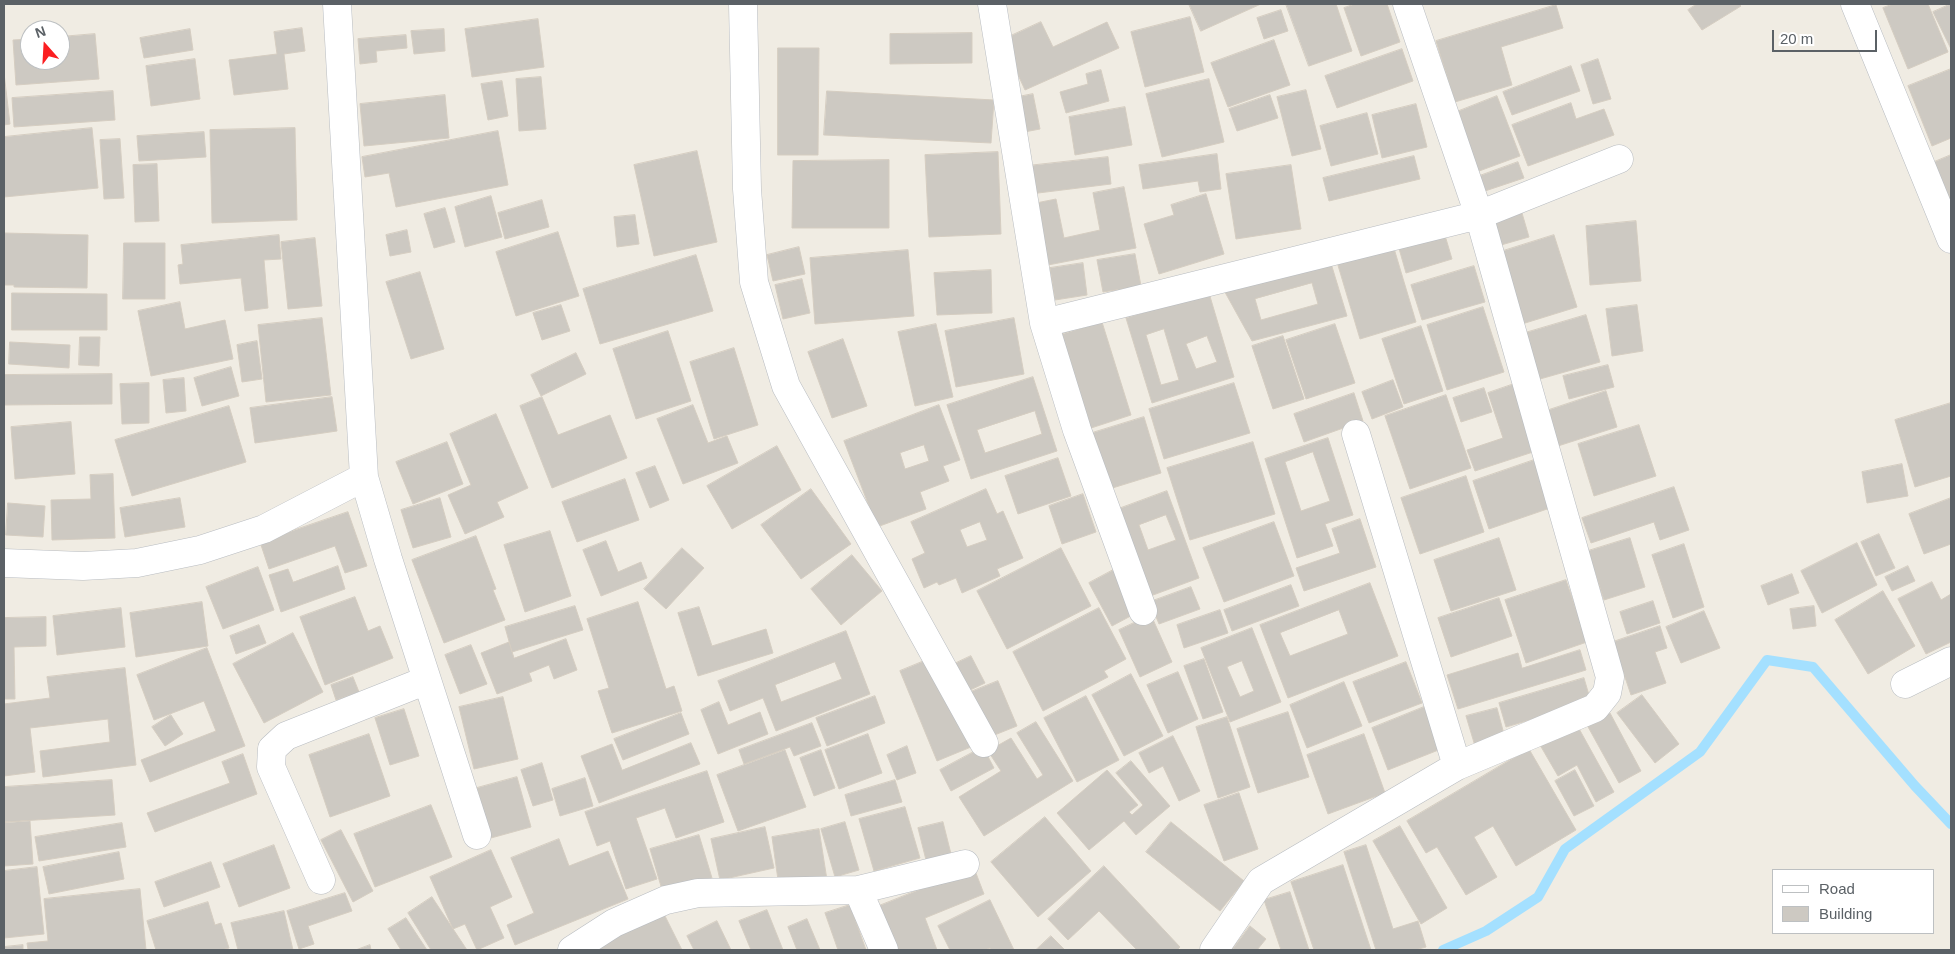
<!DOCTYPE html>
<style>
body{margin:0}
#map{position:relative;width:1955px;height:954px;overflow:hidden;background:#f0ece3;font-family:Helvetica,sans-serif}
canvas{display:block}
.frame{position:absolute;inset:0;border:5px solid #5b6166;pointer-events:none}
.legend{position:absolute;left:1772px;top:869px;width:162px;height:65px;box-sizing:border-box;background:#fff;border:1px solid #bdc0c2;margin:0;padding:6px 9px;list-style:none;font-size:15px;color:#5b6166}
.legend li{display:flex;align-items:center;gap:10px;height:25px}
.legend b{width:25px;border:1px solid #bdc0c2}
.north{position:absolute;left:20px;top:20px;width:50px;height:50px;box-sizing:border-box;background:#fff;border:1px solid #bdc0c2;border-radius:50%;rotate:341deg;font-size:14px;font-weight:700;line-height:20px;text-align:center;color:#5b6166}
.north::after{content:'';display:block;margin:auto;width:18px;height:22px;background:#fb1e21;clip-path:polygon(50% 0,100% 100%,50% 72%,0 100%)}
.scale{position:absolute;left:1772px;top:30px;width:105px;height:22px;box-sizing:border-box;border:2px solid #5b6166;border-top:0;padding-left:6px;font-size:15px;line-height:18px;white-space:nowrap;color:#5b6166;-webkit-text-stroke:4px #fff;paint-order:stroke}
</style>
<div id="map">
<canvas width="1955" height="954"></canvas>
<div class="frame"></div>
<ul class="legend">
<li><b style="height:6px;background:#fff"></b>Road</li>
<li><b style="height:14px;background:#cdc9c2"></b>Building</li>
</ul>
<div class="north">N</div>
<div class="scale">20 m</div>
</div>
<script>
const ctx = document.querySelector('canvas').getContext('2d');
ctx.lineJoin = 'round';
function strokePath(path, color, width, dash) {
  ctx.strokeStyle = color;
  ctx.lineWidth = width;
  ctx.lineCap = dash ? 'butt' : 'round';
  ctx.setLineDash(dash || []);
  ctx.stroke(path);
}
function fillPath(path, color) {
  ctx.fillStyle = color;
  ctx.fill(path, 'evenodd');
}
strokePath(new Path2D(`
 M1443 950 1486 931 1538 897 1565 849 1700 752 1767 660 1813 667 1915 786 1951 824`), '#a4e0ff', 10);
const building = new Path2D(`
 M1189 4H1261L1201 31Z
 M1286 4H1336L1352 51 1309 66Z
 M1355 4H1387L1400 42 1361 56 1344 8Z
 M1697 4H1739L1741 6 1702 30 1688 10Z
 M1893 4H1928L1948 52 1908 69 1883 8Z
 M1951 4V49L1933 12Z
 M1556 5 1563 28 1501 47 1512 85 1455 102 1436 41Z
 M1281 10 1288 31 1264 39 1257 18Z
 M1190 17 1204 72 1145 87 1131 32Z
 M538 19 544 67 472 77 465 29Z
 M1041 22 1053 47 1107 22 1119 48 1025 90 1002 40Z
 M302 28 305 51 284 54 288 89 234 95 229 60 277 54 274 32Z
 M190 29 193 50 144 58 140 38Z
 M444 29 445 51 414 54 411 31Z
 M972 33V63L890 64V34Z
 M95 34 99 79 16 85 13 40 30 39V60H60V37Z
 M406 35 407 48 376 51 377 62 360 64 358 39Z
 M1274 40 1290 85 1228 107 1211 63Z
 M778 48H819L818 155H778Z
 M1402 49 1413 81 1337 108 1325 76Z
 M195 59 200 99 151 106 146 66Z
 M1598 59 1611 99 1593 104 1581 65Z
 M1571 66 1580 91 1512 115 1503 92Z
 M1951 69V138L1932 146 1908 86Z
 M1101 70 1109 101 1066 113 1060 92 1088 84 1086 74Z
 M4 73 10 124 4 125Z
 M541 77 546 129 519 131 516 79Z
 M1209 79 1224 142 1162 157 1146 94Z
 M502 81 508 116 488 120 481 84Z
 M1306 90 1321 149 1292 156 1277 97Z
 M113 91 115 120 14 127 12 98Z
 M827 91 994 100 991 143 824 135Z
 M1033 94 1040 129 1019 133 1013 98Z
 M445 95 449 138 364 146 360 104Z
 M1270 95 1278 118 1237 131 1229 109Z
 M1497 96 1520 156 1471 174 1449 115Z
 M1571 103 1576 119 1604 109 1614 135 1528 166 1512 125Z
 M1416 104 1427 147 1382 158 1372 115Z
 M1125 107 1132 145 1075 155 1069 117Z
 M1367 113 1378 154 1331 166 1320 126Z
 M92 128 98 188 4 197V137Z
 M295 128 297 220 212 223 210 130Z
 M498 131 508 185 396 207 389 173 365 177 362 157Z
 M204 132 206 157 139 161 137 136Z
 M120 139 124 198 104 199 100 140Z
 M697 151 717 242 654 256 634 165Z
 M998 152 1001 234 929 237 925 155Z
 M1217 154 1221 189 1200 192 1198 181 1143 189 1139 165Z
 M1951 155V208L1932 163Z
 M1414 156 1420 179 1329 201 1323 178Z
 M1108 157 1111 184 1030 194 1027 166Z
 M889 160V228H792L793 161Z
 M1518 162 1524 178 1479 193 1474 178Z
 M157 164 159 221 135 222 133 165Z
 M1291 165 1301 229 1236 239 1226 174Z
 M1124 187 1136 248 1048 265 1036 203 1056 199 1064 238 1100 230 1093 193Z
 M1206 194 1224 254 1159 274 1144 224 1174 215 1171 205Z
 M491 196 502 237 465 247 455 207Z
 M542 200 549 227 505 239 498 213Z
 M445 208 455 242 434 248 424 214Z
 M1522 213 1529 237 1494 247 1487 223Z
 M635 215 639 244 617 247 614 217Z
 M1636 221 1641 281 1590 285 1586 226Z
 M407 230 411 252 390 256 386 235Z
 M558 232 579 296 516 316 496 252Z
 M1444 232 1452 259 1406 273 1398 245Z
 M4 233 88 235 87 288 14 287V285H4Z
 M279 235 281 259 264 260 268 308 245 311 241 278 180 284 178 265 183 264 181 245Z
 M1554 235 1577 307 1522 324 1500 252Z
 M315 238 322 306 288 309 281 242Z
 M124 243H165V299H123Z
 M1393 245 1416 322 1360 339 1337 262Z
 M799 247 805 274 773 281 767 255Z
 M908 250 914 316 815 324 810 258Z
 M1135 254 1141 286 1103 292 1097 260Z
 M696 255 713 311 600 344 583 289Z
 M1330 260 1347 316 1252 341 1221 285ZM1312 283 1318 304 1261 320 1255 299Z
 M1083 263 1087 295 1055 300 1050 268Z
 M1474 266 1485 302 1422 320 1411 285Z
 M991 270 992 313 937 315 934 273Z
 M420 272 444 349 411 359 386 282Z
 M802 279 810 313 783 319 775 285Z
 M12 293 107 294V330H12Z
 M1209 293 1234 377 1152 403 1126 318ZM1164 329 1179 380 1161 385 1146 335ZM1207 336 1217 362 1196 369 1186 344Z
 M180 302 185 329 225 320 233 359 151 376 138 311Z
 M561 305 570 331 542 340 533 313Z
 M1637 305 1643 351 1612 356 1606 309Z
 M1483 307 1504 372 1447 390 1427 325Z
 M1586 315 1600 362 1540 379 1525 333Z
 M322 318 331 395 266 402 258 325Z
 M1014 318 1024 374 956 387 945 331Z
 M1102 322 1131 415 1085 430 1056 336Z
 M936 324 953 397 915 406 898 332Z
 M1335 324 1355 383 1306 399 1286 340Z
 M1421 326 1443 391 1404 404 1382 339Z
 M668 331 691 401 636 419 613 349Z
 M1283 336 1304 399 1273 409 1252 346Z
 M80 337H100L99 366 79 365Z
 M843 339 867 406 832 418 808 352Z
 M257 341 262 379 242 382 237 345Z
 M10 342 70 345 69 368 9 364Z
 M734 348 758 425 714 439 690 362Z
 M576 353 586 374 541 396 531 375Z
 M1608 365 1614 387 1569 399 1563 376Z
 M231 367 239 396 202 406 194 378Z
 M112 374V404L4 405V375Z
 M1033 377 1057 451 971 479 947 405ZM1035 411 1042 434 985 453 977 430Z
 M184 378 186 411 166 413 163 380Z
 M1393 380 1403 407 1372 419 1362 392Z
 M149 383V423L122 424 120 384Z
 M1234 383 1250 433 1164 459 1149 409Z
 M1514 384 1536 451 1475 471 1467 450 1503 438 1488 393Z
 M1484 388 1492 412 1461 422 1453 398Z
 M1606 391 1617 427 1558 446 1546 411Z
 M1354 393 1363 421 1304 442 1294 414Z
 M1446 395 1471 468 1410 489 1385 416Z
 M332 397 337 431 255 443 250 408Z
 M542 397 558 435 610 415 627 458 552 488 520 406Z
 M1951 403V476L1915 487 1895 420Z
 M693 405 708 443 727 436 738 463 683 484 657 419Z
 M939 405 960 460 943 466 949 481 920 492 926 509 877 527 844 441ZM924 445 929 461 905 469 900 453Z
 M229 406 246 462 132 496 115 440Z
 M496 414 528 488 497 502 504 517 465 534 448 495 471 485 450 434Z
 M1144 417 1161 473 1106 490 1089 434Z
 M71 422 75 474 15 479 11 427Z
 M1639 425 1656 476 1594 496 1578 444Z
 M1328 438 1353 515 1325 524 1333 546 1297 558 1265 459ZM1313 452 1330 501 1301 511 1285 462Z
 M447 442 463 484 413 504 396 462Z
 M1253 442 1275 514 1190 540 1167 468Z
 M777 446 801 490 732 529 707 486Z
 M1058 458 1071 496 1018 514 1005 476Z
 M1537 459 1553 507 1489 529 1473 481Z
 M1902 464 1908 496 1867 503 1862 472Z
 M655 466 669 500 650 508 636 473Z
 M113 474 115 538 52 540 51 500 91 499 90 475Z
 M1466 476 1484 532 1420 554 1401 498Z
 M625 479 639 520 577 542 562 502Z
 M1674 487 1689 530 1660 540 1654 522 1591 543 1582 518Z
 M811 489 851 544 801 579 761 525Z
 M986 489 997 514 1003 511 1023 558 997 569 1000 576 962 593 956 578 939 585 937 582 924 588 912 559 925 553 911 522ZM980 522 987 540 967 547 960 530Z
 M1167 491 1199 578 1145 598 1113 511ZM1166 515 1176 540 1148 550 1139 525Z
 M1083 494 1096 532 1062 544 1049 506Z
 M180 498 185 527 125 537 120 508Z
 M440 498 451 537 413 548 401 510Z
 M1951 498V544L1924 554 1909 514Z
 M8 503 45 506 43 537 6 535Z
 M348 512 367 566 345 573 335 546 269 569 260 542Z
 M1360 519 1376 567 1304 591 1296 568 1340 553 1332 529Z
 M1274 522 1294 576 1224 602 1203 548Z
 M550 531 571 596 525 612 504 545Z
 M1879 534 1895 568 1876 576 1861 542Z
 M476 536 496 589 493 590 505 620 444 643 412 560Z
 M1499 538 1516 590 1451 611 1434 560Z
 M1630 538 1645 587 1604 600 1588 551Z
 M606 541 618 572 641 562 647 578 601 596 583 550Z
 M1857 543 1877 585 1822 613 1801 571Z
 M1684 544 1704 607 1673 618 1652 555Z
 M682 548 704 568 666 609 644 589Z
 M1061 548 1091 606 1007 649 977 591Z
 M852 555 882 591 841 625 811 589Z
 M338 566 345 589 281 612 269 575 288 569 293 582Z
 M1908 566 1915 581 1892 591 1885 577Z
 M258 567 274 610 223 629 206 587Z
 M1117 568 1140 611 1112 626 1089 583Z
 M1792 574 1799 593 1768 605 1761 586Z
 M1566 580 1587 642 1526 663 1505 600Z
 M1932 582 1941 600 1951 594V642L1926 654 1898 599Z
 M1370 583 1398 656 1288 698 1260 625ZM1339 610 1348 634 1290 656 1280 633Z
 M1291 585 1299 606 1232 631 1224 610Z
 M1191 587 1200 609 1159 624 1150 602Z
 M1883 591 1915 646 1868 674 1835 620Z
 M355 597 368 631 380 626 393 658 325 685 300 617Z
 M1499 598 1512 636 1451 657 1438 618Z
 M1653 601 1660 623 1627 634 1620 612Z
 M202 602 208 646 136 657 130 613Z
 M638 602 666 689 674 686 682 711 612 733 598 691 609 688 587 619Z
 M575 606 583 630 512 652 505 627Z
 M1814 606 1816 626 1793 629 1790 609Z
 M699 607 712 646 766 629 773 653 698 676 678 613Z
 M121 608 125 647 57 655 53 616Z
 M1099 608 1126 659 1104 671 1108 677 1043 711 1013 652Z
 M1220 610 1228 633 1184 648 1177 625Z
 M1704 611 1720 648 1681 663 1666 627Z
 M1151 615 1172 662 1140 677 1119 630Z
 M46 617V646L14 647 15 699H4V618Z
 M259 625 266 643 236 654 230 636Z
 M1660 626 1667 648 1655 652 1666 683 1631 695 1613 642Z
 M1252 628 1281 702 1230 722 1201 648ZM1242 661 1254 691 1240 697 1227 667Z
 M846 631 870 694 776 731 763 698 730 711 718 681ZM835 662 842 679 781 702 775 685Z
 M293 633 323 692 264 723 233 664Z
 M566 639 577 670 554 679 549 665 529 673 532 681 497 694 481 653 509 642 514 658Z
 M471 645 487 684 460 694 445 655Z
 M207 648 245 746 150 782 141 760 216 731 204 701 154 720 137 675Z
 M1580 650 1586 670 1458 709 1447 675 1518 653 1522 668Z
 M971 656 985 683 966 692 952 665Z
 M934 657 971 747 937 761 900 671Z
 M1204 659 1223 712 1203 719 1184 666Z
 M1406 662 1422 703 1369 723 1353 682Z
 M125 668 136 765 43 777 40 751 110 742 108 719 30 728 35 772 4 776V704L50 698 47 677Z
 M1178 672 1198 719 1168 733 1147 685Z
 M1131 674 1163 736 1124 756 1092 695Z
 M353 677 359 692 336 700 331 685Z
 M1584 678 1591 702 1506 727 1499 703Z
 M998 681 1017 726 987 738 968 693Z
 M1344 682 1362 726 1307 748 1290 705Z
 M1642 695 1679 744 1655 763 1617 713Z
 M875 696 885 723 827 746 816 718Z
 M1086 696 1119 760 1077 782 1044 718Z
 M503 697 518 759 474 769 459 707Z
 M719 702 728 725 760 712 768 734 718 754 701 710Z
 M1424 707 1441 749 1388 770 1372 728Z
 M1497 708 1505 738 1475 746 1466 716Z
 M404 709 419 756 390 765 375 718Z
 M1288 712 1309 777 1258 793 1237 729Z
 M681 713 689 734 623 760 614 739Z
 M1610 713 1641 771 1619 783 1587 725Z
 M171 715 183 734 165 746 152 727Z
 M1227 717 1250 787 1218 798 1196 727Z
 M1036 722 1073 781 984 836 959 797 1001 771 988 751 1011 738 1037 779 1043 775 1017 733Z
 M812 723 821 746 794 756 790 747 744 764 739 750Z
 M1577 725 1614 792 1596 802 1577 765 1558 776 1540 745Z
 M369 734 390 796 330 817 309 755Z
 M868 734 882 773 839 789 825 750Z
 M1364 734 1385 793 1328 814 1307 755Z
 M1173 736 1200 791 1179 801 1163 766 1149 773 1139 753Z
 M691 743 700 764 599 803 581 756 612 744 622 770Z
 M907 746 916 773 897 780 887 755Z
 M983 747 994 768 951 791 940 770Z
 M1529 749 1576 830 1516 866 1493 826 1474 837 1497 877 1466 895 1437 847 1426 853 1407 821Z
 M785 750 806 807 738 831 717 775Z
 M821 750 835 788 814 796 800 758Z
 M243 754 257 794 155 832 147 813 230 783 222 762Z
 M1131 761 1170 806 1136 835 1124 821 1089 850 1057 813 1107 770 1138 805 1129 812 1132 815 1143 805 1116 773Z
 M542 763 553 800 533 806 521 770Z
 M1575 770 1594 806 1574 816 1555 781Z
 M707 771 724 822 676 838 665 808 636 818 657 879 626 889 610 841 597 846 585 812Z
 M517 777 531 827 491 838 477 788Z
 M585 778 593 806 560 816 552 789Z
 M112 780 115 815 4 822V787Z
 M895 780 902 802 851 816 845 795Z
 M1239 793 1258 849 1224 861 1204 805Z
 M431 805 452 857 375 887 354 834Z
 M905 807 920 858 874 871 859 819Z
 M1045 817 1091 871 1038 917 991 862Z
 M30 821 33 864 4 866V823Z
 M845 822 859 870 835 877 821 829Z
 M943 822 952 858 927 864 918 828Z
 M1171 822 1244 881 1220 911 1146 852Z
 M122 823 126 847 39 861 35 837Z
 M1400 826 1447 908 1421 924 1373 841Z
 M765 827 774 868 720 880 711 839Z
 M819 829 827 880 779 887 772 837Z
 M341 830 373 891 353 902 321 840Z
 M699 835 712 878 663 893 650 849Z
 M559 839 569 866 608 851 628 899 515 945 507 925 534 913 511 858Z
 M274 845 290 888 239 907 223 864Z
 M1366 845 1393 929 1418 921 1426 947 1415 950H1376L1344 852Z
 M491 850 512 897 490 907 504 938 477 950 465 924 453 929 430 877Z
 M119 852 124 879 49 894 43 867Z
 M211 862 220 887 164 907 155 882Z
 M1343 865 1371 950H1314L1291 882Z
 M1104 866 1180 947 1177 950H1137L1099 911 1068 940 1048 919Z
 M37 867 44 934 4 938V871Z
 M974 868 984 894 925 918 937 950H896L879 906Z
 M140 889 146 950H28L27 943 48 941 44 899Z
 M1290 892 1309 950H1281L1264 900Z
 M345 893 352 911 308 926 314 944 299 949 287 911Z
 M432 897 467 950H431L408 913Z
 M990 900 1014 950H991L990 948 985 950H950L938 926Z
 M208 902 215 925 221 923 229 948 221 950H156L147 921Z
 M850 905 866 950H838L825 913Z
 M661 908 682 950H600L595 940Z
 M767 910 783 950H751L739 921Z
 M284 911 293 950H238L231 923Z
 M406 918 427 950H401L388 929Z
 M807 919 820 950H797L788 927Z
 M717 921 731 950H694L687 936Z
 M1250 926 1266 939 1257 950H1232Z
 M1051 936 1065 950H1036Z
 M23 945V950H4V947Z
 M370 945 371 950H356Z`);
fillPath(building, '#cdc9c2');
strokePath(building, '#d5cdc1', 1);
const minor = new Path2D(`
 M337 4 364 477 388 559 477 835
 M743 4 747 189 754 282 786 386 984 743
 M992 4 1044 323 1077 430 1143 611
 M1855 4 1951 239
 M1044 323 1479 215 1619 159
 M1356 434 1457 766
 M4 563 83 566 137 563 200 550 264 529 364 477
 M1905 684 1951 661
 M321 880 271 767 272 749 286 736 427 680
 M858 890 884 950
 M572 950 614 923 666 900 698 893 858 890 965 864
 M1214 950 1261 881 1457 766 1595 708 1607 693 1610 677 1479 215 1407 4`);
strokePath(minor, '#b8bcc1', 29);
strokePath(minor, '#fff', 28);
</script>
